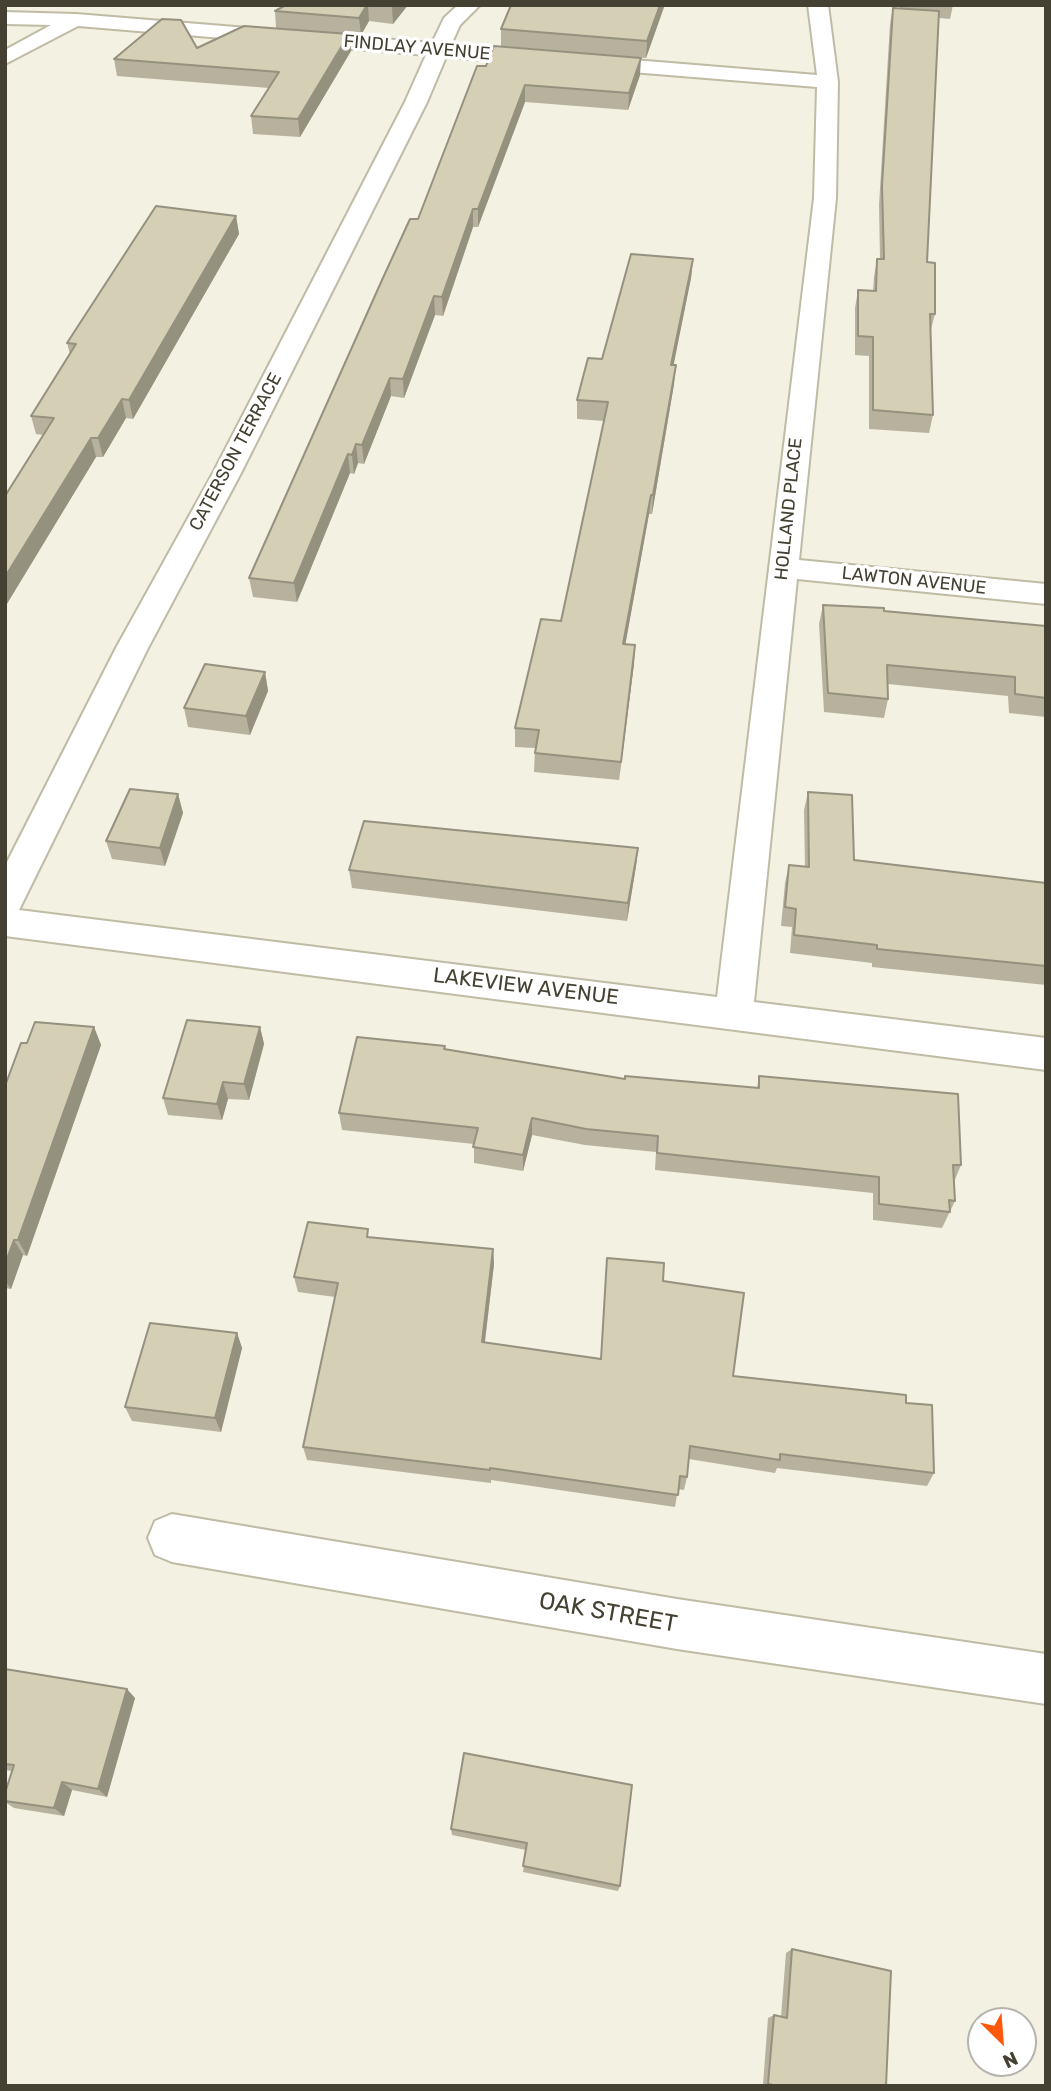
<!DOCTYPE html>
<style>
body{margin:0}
#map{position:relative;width:1051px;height:2091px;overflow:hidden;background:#f3f1e2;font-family:Rubik,sans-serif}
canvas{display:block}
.frame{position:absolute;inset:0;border:7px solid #454132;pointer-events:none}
.north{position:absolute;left:967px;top:2007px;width:70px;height:70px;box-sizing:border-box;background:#fff;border:2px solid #b5b3ad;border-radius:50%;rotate:155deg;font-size:19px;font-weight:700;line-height:28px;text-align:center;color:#454132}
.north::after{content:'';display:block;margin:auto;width:24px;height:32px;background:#ff590d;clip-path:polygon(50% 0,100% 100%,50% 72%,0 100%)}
</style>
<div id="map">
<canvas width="1051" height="2091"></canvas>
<div class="frame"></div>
<div class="north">N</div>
</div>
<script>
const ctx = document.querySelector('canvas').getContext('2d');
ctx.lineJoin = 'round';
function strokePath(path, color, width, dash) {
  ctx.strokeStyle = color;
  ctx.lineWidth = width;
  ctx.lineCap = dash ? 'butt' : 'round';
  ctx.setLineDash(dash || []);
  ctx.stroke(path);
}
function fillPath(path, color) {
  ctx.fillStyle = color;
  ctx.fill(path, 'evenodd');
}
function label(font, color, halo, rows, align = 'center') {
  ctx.font = font + ' Rubik,sans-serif';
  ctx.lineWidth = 7;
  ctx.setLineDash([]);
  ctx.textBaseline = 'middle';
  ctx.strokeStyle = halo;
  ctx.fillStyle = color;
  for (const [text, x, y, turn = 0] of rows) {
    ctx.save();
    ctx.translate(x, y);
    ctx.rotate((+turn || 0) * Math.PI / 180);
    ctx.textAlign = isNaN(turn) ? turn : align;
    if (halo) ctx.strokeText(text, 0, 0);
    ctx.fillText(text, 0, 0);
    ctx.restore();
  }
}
const minor = new Path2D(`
 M458 5H480L460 25 451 45 817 75 808 5H828L838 82 836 198 799 560 1046 584V604L797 579 754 1002 1046 1038V1070L5 936V866L116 648 213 473 405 102 426 55 78 26 5 64V50L51 25 5 24V12L76 14 432 43 444 18ZM446 57 817 87 814 198 717 997 19 910 148 648 241 473 427 102Z
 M172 1514 677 1599 1046 1654V1704L677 1649 172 1562 155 1555 148 1538 155 1521Z`);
strokePath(minor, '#bfbba4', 4);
fillPath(minor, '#fff');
fillPath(new Path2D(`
 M286 5H408L393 24 369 21 361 35 276 28 275 11Z
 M900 5H953L950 19 939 18 927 262 935 314 930 333 933 415 929 433 869 429V356L855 355V308L858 290 873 291 874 277 877 259H880L879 205 890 24 893 8H900Z
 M664 7 646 58 501 46V29Z
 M349 34 351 51 300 137 253 134 251 116 269 88 117 76 114 59 197 48Z
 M477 66 640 75 628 110 525 102 478 227H473L443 316 435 315 404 398 391 396 364 464 358 463 354 474 350 473 297 602 253 597 249 578 418 219Z
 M236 216 239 234 133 419 126 418 103 457H96L5 607V496L43 435 36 434 31 416 70 354 67 343Z
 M693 259 691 278 673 365 674 384 652 514H649L625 645 634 664 619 780 534 772 535 748 515 747V728L561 621 604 421 577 419V400L602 359Z
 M823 605 1046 626V717L1009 713 1008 696 888 684V699L884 718 824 712 819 624Z
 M265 672 268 691 250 735 188 727 184 708Z
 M808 792 854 860 1046 883V985L872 967V963L790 953 792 927 781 926 785 883 789 865 805 867 804 810Z
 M178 794 183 813 165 866 112 859 106 841Z
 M638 848 636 866 627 921 352 888 349 870Z
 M94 1027 101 1045 27 1256 23 1255 11 1289 5 1288V1086L27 1043Z
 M260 1027 264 1044 249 1100 228 1099 222 1120 168 1115 163 1098Z
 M445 1049 625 1079 757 1088 759 1076 961 1165 954 1182 955 1201 942 1228 873 1220V1193L655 1170 656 1152 585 1145 532 1135 523 1171 474 1163V1144L342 1130 339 1113Z
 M370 1237 493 1249 494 1264 485 1342 600 1359 663 1281 733 1376 906 1403 934 1473 927 1486 777 1468 775 1473 689 1459 687 1477 684 1490 678 1489 675 1507 491 1480V1483L307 1460 303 1447 335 1297 298 1292 294 1277Z
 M237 1333 242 1348 221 1432 132 1421 125 1407Z
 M5 1669 135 1698 107 1797 72 1790 64 1816 14 1808 5 1802V1793L12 1771 5 1770Z
 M464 1753 620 1886 618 1891 523 1872 526 1850 452 1835 451 1829Z
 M792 1949 886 2086 763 2085 768 2018 774 2015 781 2017 786 1953Z`), '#b7b29d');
fillPath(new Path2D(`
 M367 5H368L369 21 361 35 359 18Z
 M393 5H408L393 24 392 7Z
 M660 5H664V7L646 58 647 41Z
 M349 34 351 51 300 137 298 119Z
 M641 58 640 75 628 110 629 93Z
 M525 85V102L478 227V209Z
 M473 209V227L443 316 442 297Z
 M236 216 239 234 133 419 129 400Z
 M693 259 691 278 670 383 671 365Z
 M434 296 435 315 404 398 403 379Z
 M676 365 674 384 652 514 653 495Z
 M390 378 391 396 364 464 362 445Z
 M122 399 126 418 103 457 98 438Z
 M91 438 96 457 5 607V577Z
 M356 444 358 463 354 474 352 455Z
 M348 454 350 473 297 602 294 583Z
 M651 495 649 514 622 663 623 644Z
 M635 645 634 664 619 780 621 762Z
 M265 672 268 691 250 735 246 716Z
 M178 794 183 813 165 866 160 848Z
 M638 848 636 866 627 921 628 903Z
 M94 1027 101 1045 27 1256 18 1240Z
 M260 1027 264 1044 249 1100 244 1084Z
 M223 1082 228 1099 222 1120 217 1104Z
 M532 1118V1135L523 1171V1155Z
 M14 1240 23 1255 11 1289 5 1280V1264Z
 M493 1249 494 1264 483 1356 482 1342Z
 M237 1333 242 1348 221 1432 215 1418Z
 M127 1689 135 1698 107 1797 98 1789Z
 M62 1782 72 1790 64 1816 54 1808Z`), '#95917f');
const building = new Path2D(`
 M286 5H367L359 18 275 11Z
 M511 5H660L647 41 501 29Z
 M893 8 939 11 927 262 935 263V314H930L933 415 873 410V337L858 336V290L876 291 877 259H884L882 186Z
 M162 19 181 20 197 48 244 26 349 34 298 119 251 116 279 72 114 59Z
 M494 46 641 58 629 93 525 85 478 209H473L442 297 434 296 403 379 390 378 362 445 356 444 352 455 348 454 294 583 249 578 382 280 410 219H418L477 66H486Z
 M156 206 236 216 129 400 122 399 98 438H91L5 577V496L54 418 31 416 76 344 67 343Z
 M631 254 693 259 671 365H676L653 495H651L623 644 635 645 621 762 535 753 539 730 515 728 541 619 561 621 608 402 577 400 588 358 602 359Z
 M823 605 884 608V611L1046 626V698L1015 694V677L887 665 888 699 828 693Z
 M205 664 265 672 246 716 184 708Z
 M130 789 178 794 160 848 106 841Z
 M808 792 852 795 854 860 1046 883V966L877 949V945L794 935 796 909 785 907 789 865 809 867Z
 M364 821 638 848 628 903 349 870Z
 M187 1020 260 1027 244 1084 223 1082 217 1104 163 1098Z
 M35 1022 94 1027 18 1240H14L5 1264V1086L21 1043H27Z
 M357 1037 445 1046 444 1049 625 1079V1076L759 1088V1076L958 1094 961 1165H953L955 1201 949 1200 950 1212 879 1204V1177L657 1153 658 1136 586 1129 532 1118 523 1155 473 1147 478 1128 339 1113Z
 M308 1222 368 1229 367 1237 493 1249 482 1342 601 1359 607 1258 664 1263 663 1281 744 1293 733 1376 906 1395V1403L932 1405 934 1473 780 1454V1460L690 1446 687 1477 680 1476 678 1495 490 1468V1470L303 1447 338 1283 294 1277Z
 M150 1323 237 1333 215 1418 125 1407Z
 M5 1669 127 1689 98 1789 62 1782 54 1808 5 1801V1793L14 1765 5 1764Z
 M464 1753 632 1785 620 1886 523 1866 527 1843 451 1829Z
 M792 1949 891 1971 886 2086H778L768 2084 774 2015 787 2018Z`);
fillPath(building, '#d5cfb6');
strokePath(building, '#95917f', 2);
label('18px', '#454132', '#fff', [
 ["FINDLAY AVENUE",417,48,5],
 ["CATERSON TERRACE",236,452,-62],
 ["HOLLAND PLACE",789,509,-84],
 ["LAWTON AVENUE",914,581,6]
]);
label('21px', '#454132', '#fff', [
 ["LAKEVIEW AVENUE",526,987,7]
]);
label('24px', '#454132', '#fff', [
 ["OAK STREET",608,1613,10]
]);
</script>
